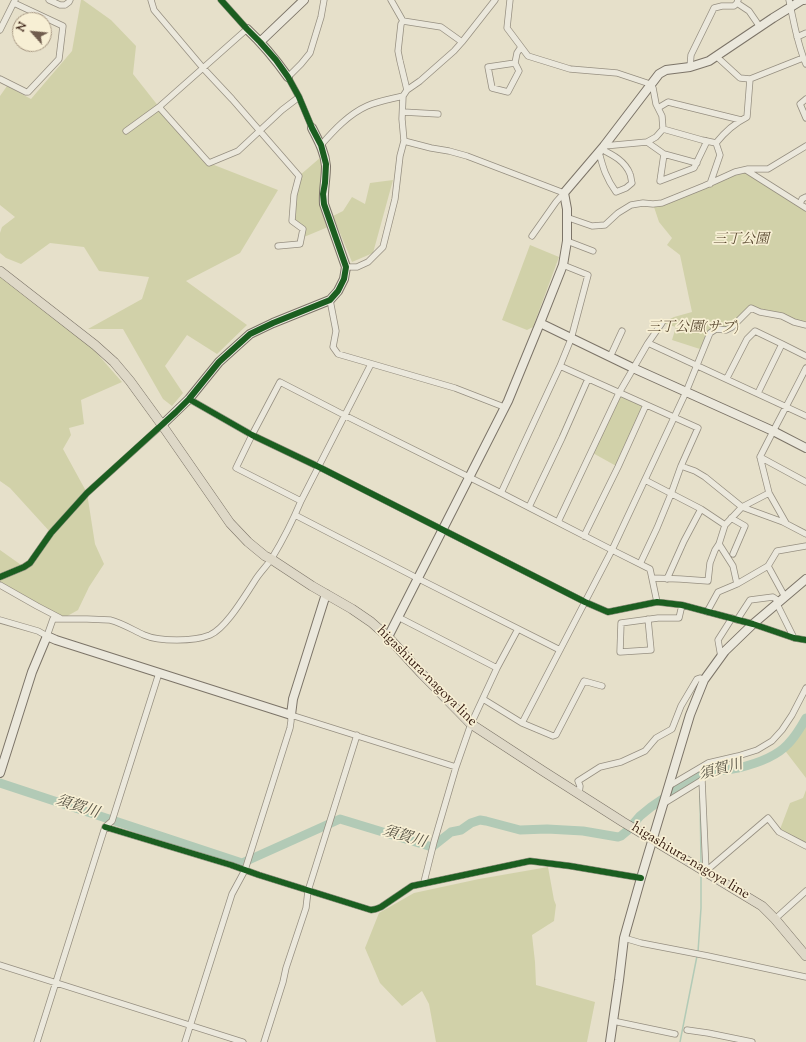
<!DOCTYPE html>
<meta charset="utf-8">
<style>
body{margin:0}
#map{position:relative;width:806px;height:1042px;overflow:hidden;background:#e6e0ca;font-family:"Sorts Mill Goudy",serif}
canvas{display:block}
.north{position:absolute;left:12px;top:12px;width:40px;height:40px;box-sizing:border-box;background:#f7efd4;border:1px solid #a89984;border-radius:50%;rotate:297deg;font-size:11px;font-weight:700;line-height:16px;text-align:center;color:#31170c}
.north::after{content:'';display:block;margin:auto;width:14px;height:18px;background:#705d4e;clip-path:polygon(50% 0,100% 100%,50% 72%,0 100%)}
</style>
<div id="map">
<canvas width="806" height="1042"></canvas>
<div class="north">N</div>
</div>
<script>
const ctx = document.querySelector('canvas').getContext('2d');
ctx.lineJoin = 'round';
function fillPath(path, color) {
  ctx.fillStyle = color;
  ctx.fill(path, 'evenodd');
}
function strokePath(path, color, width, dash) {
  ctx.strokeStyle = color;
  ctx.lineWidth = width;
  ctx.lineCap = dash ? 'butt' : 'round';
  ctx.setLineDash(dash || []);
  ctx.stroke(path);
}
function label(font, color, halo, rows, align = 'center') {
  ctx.font = font + ' "Sorts Mill Goudy","Noto Serif JP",serif';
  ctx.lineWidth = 3.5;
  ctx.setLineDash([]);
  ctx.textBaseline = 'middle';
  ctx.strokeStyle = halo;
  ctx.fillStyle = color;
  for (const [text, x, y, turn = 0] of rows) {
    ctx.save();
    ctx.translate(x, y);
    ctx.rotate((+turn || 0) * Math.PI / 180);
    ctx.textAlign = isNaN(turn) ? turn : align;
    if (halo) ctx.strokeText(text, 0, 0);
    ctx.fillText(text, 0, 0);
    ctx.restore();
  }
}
fillPath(new Path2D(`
 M81 0H83L111 20 136 46 133 74 159 107 209 163 278 190 240 253 186 281 247 325 217 354 187 335 165 366 183 393 172 406 163 399 123 329H88L142 299 149 277 99 271 84 247 50 243 21 264 6 258 0 253V233L2 227 15 217 0 205V96L7 86 31 99 72 51Z
 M321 157 328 227 304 237 303 229 292 221 299 176Z
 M746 169 806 208V325L751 308 732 327 710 333 703 350 672 340 676 327 662 323 674 317 692 312 680 255 667 245 672 238 659 222 653 204Z
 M393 180 373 253 352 262 333 216 343 211 352 197 365 204 370 183Z
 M530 245 559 257 533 327 527 330 502 320Z
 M0 274 80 334 122 382 81 400 84 424 69 428 71 435 63 449 87 493 95 544 104 564 89 587 78 610 62 619 0 585V550L24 567 51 533 10 488 0 481Z
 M619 393 646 405 618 467 591 452Z
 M806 718V778L783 748 797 733Z
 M806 790V846L779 832 790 803 803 798Z
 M548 867 554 900 556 905 554 921 532 935 535 962 536 985 595 1002 587 1042H436L429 1004 422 991 402 1006 380 983 365 948 379 913 414 893 479 879Z`), '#d1d1a9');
strokePath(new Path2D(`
 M704 778 705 772
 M700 792 701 864
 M698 952 701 908V874
 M680 1042 697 956`), '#b2cab6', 1.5);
strokePath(new Path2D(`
 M0 783 242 863 340 819 432 847 451 832 461 830 471 823 480 820 486 821 520 830 547 829 583 831 618 837 621 836 627 831 640 816 651 807 698 775C711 770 724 771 738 768 755 764 776 757 788 744 795 737 801 727 806 718`), '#b2cab6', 9);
const street = new Path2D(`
 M49 0 60 5H65L69 2 70 0
 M151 0 154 10 203 68 232 99 299 176 294 195 292 221 303 229 300 244 278 246
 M221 0 247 29 159 107 209 163 238 151 282 110 299 97
 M391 0 403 21 441 27 462 42
 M510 0 507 28 528 56 570 69 617 73 650 84 653 88 656 104 662 116 663 129 656 137 647 142 604 146
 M789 0C794 22 797 44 806 64
 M737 3 749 11 760 27
 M403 21 401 24 398 51 400 61 407 90
 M0 30 15 0
 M797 37 806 33
 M515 63 519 71 508 92 492 88 488 67 515 63 517 53 521 47
 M690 67 691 55 714 8 722 6H734L737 3 738 0
 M0 79 26 92H28L59 59 63 26 14 3
 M750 79 803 58
 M806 99 800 104 806 118
 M658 108 668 102 741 120
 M403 112 438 114
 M312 128 299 97 288 77 301 64 310 53 321 17 324 0
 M663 129 702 140 716 143
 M126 131 159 107
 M404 141 431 148 449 151 467 156 564 193 556 202 532 236
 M647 142 664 154 660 181 694 168 707 141
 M716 143C724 133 735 123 747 117L750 79 740 78 716 56
 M321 145C334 130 349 114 367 106 378 101 391 99 403 96
 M599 152C603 168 606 178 616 192L626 188 632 183C631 180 631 176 630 174 625 161 613 155 601 149
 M664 154 697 163
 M746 170 806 208
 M710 184 720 155 716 143
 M800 204 802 199 806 197
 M566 217 592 226 605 225 618 213 631 205 643 203 653 204 662 203 704 186 735 172 748 169H768L806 146
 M567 241 593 251
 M346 267H357L368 262 383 247 395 199 400 156 404 141 402 119 403 96 407 90 420 81 454 51 462 42 495 0
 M330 300 336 331 333 347 338 354 455 388 504 407
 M648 343 806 416
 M610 357 622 331
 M560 366 698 428 681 466 671 494 657 528 640 564
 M806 368C791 398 775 427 760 457L806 482
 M727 378 747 339 755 331 782 344
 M758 393 782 344 806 356
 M189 399 252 435 319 467 585 602 608 612 657 602 682 605 753 624 794 638 806 640
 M760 457 769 493 786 523
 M681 466 695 471 705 477 742 507 783 522 806 534
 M645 480 701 509 725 525 719 544 715 550 710 563 708 581 680 579 652 578
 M501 493 560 366 571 339 588 275 563 265
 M301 501 236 468 252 435 280 382 346 416 501 493 612 550 650 569 657 602
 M529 507 562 438 588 379
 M295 515 417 578 560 650
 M731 518 745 526 733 554
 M558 522 619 393 648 343 662 323
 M725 525 742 507 769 493
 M584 536 618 467 646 405
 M719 544 733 566 737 584
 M768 566 785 597
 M0 577 24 567 30 563 51 533 87 493 162 425
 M667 579 684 541 701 509
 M0 585 37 606 60 618
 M777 604 794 638
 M707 612 718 592 737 584 768 566 777 551 806 546
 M398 617 497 668
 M648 619 651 650 620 652 621 623 658 618H679L682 605
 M0 620 38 631 47 636 53 619H87L110 620C122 623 133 630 144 635 153 639 166 640 177 640 187 640 200 639 210 635 226 628 244 597 254 582 259 573 267 566 272 558 283 540 293 520 301 501L371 364
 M737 620 750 600 773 597 780 602
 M721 657 718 640 732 618
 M483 699 522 723 553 736 556 735 584 681 602 686
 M522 723 612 550 686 392 710 333 716 329 726 330 732 327 751 308 760 312 782 316 794 322 806 325
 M669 786 708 763 738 756 757 750 772 741 782 730 792 715 806 688
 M579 794 580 786 578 781 600 767 621 762 645 751 656 738 672 729 681 706 697 679 700 678 704 680
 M663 804 702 780 706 871
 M105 827 231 865 259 875 371 910 376 909 381 907 412 886 530 861 570 866 641 878
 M706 871 768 818 779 832 806 846
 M424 882 434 842 456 767 471 724 497 668 518 629
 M775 919 806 891
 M624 938 641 943 708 956 806 977
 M0 965 243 1042
 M613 1021 675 1034
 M687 1030 708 1033 752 1042
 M37 1042 105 827 112 821 159 673
 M185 1042 232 894 245 870 290 728 291 721V715L456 767
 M264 1042 283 982 286 968 306 908 308 891 357 735`);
const secondary = new Path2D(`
 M247 29C263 44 276 60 288 77
 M260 42 304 0
 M540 323 633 368 773 431 806 448
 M162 425 189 399 219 362 250 334 273 323 330 300 338 291 344 279 346 267 324 204C323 191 326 179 326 166 325 152 318 140 312 128
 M388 637 508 401 540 323 563 265 567 241V209L564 193 604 146 659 74 666 70 690 67 709 61 773 18 802 0H804
 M0 773 32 672 47 636 56 640 291 715 293 699 326 594
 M610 1042 619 980 624 938 641 878 690 715 704 680 725 651 753 624 806 579`);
const primary = new Path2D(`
 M0 271 95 345 114 362 130 381 162 425 230 523 248 542 265 556 271 559 312 586 352 609 371 622 388 637 421 673 471 724 543 771 623 822 762 906 775 919 806 956`);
strokePath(street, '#968f81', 7);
strokePath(secondary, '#7c7468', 10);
strokePath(primary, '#7c7468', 10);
strokePath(street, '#ebe8dc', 5.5);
strokePath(secondary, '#ebe8dc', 8);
strokePath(primary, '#ded8c7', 9);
strokePath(new Path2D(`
 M189 399 252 435 319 467 585 602 608 612 657 602 682 605 753 624 794 638 806 640
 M0 577 24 567 30 563 51 533 87 493 176 412 189 399 219 362 250 334 273 323 330 300 338 291 344 279 346 267 324 204 323 194 325 183 326 164 321 145 312 128 299 97 288 77 276 60 260 42 247 29 221 0
 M105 827 231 865 259 875 371 910 376 909 381 907 412 886 530 861 570 866 641 878`), '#1b5e20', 6);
label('italic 14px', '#5c4b33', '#f7efd4', [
 ["三丁公園",741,241],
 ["三丁公園(サブ)",693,329]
]);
label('14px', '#31170c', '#f7efd4', [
 ["higashiura-nagoya line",426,677,45],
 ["higashiura-nagoya line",690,862,31]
]);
label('italic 15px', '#565244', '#f7efd4', [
 ["須賀川",721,771,-15],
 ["須賀川",77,808,18],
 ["須賀川",404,838,16]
]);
</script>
